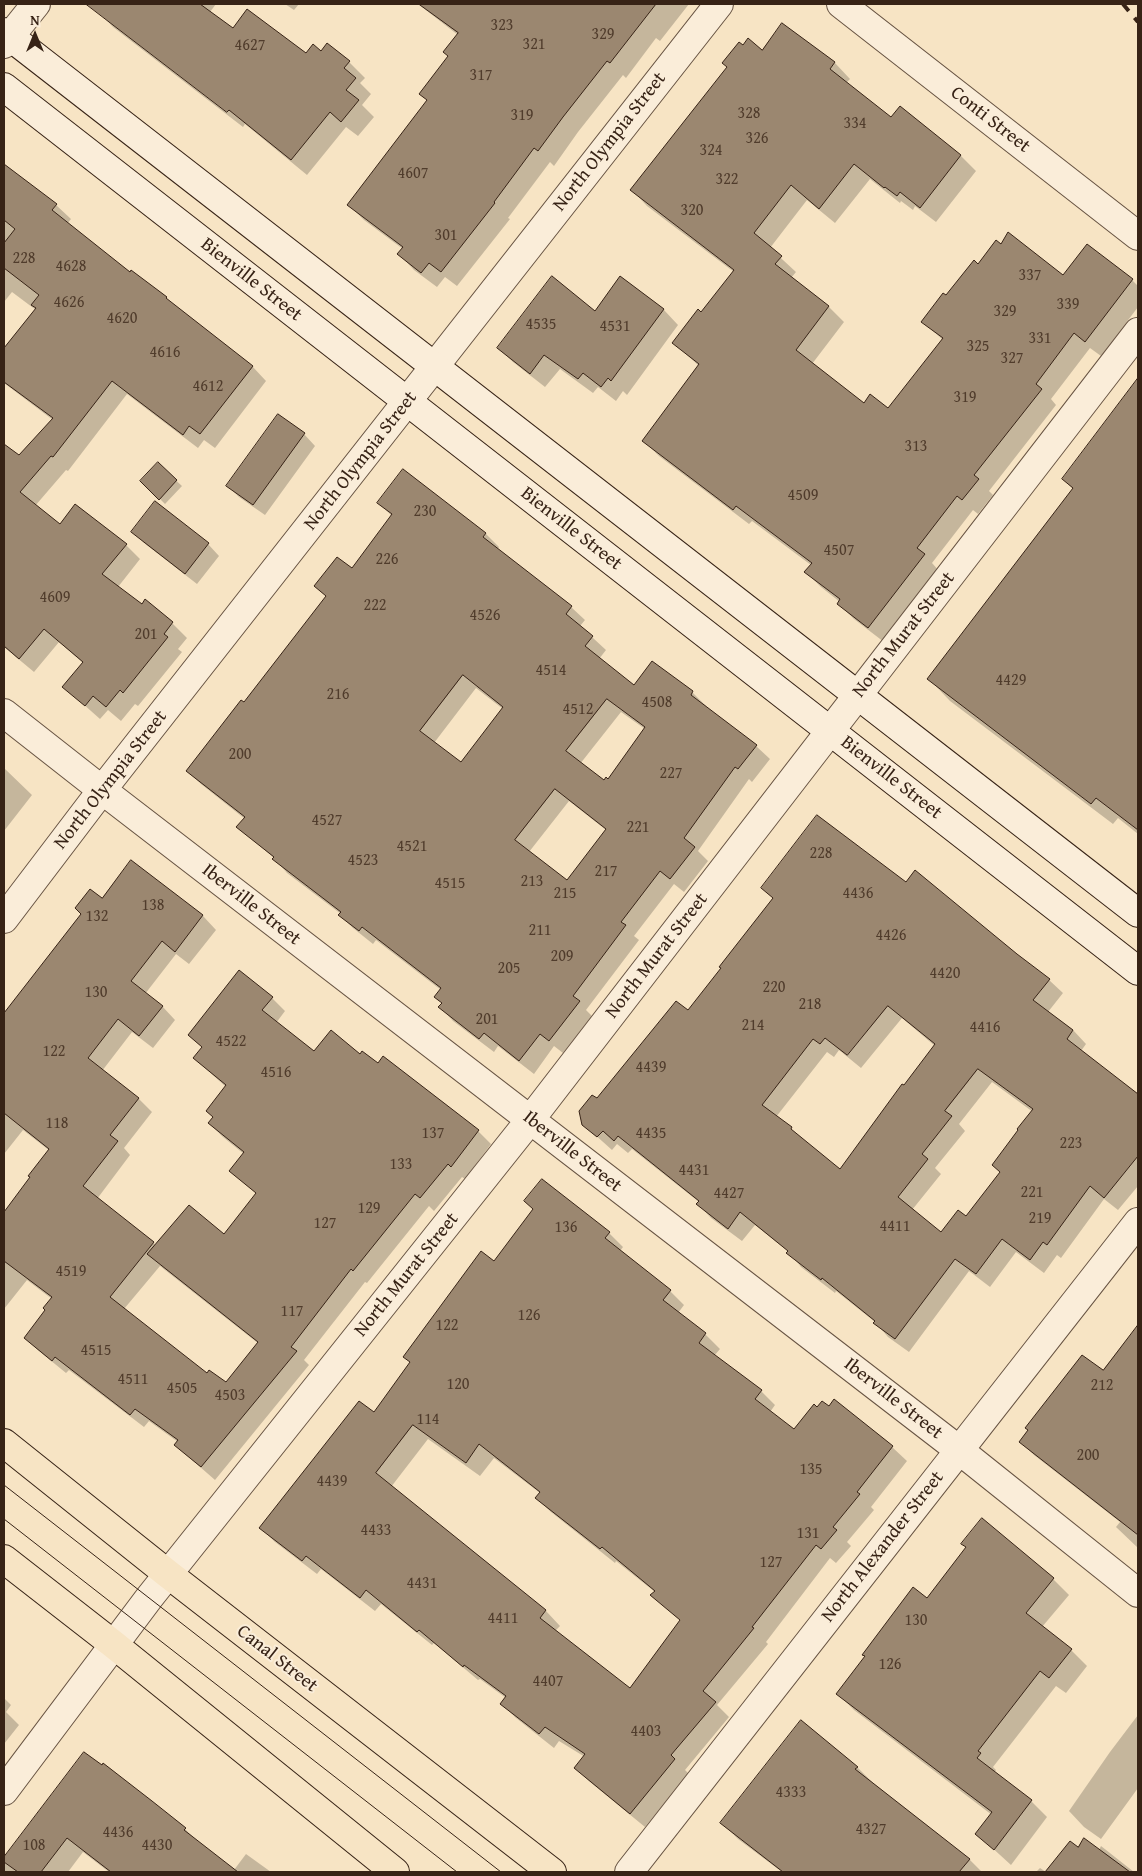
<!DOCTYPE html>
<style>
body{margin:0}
#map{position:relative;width:1142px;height:1876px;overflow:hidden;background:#f7e4c4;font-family:"Gentium Book Plus",serif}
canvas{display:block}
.frame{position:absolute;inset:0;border:5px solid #372316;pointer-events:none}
.north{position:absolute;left:10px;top:10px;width:50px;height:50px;-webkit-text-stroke:4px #faedd9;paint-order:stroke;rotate:0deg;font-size:14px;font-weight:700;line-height:20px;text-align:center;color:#372316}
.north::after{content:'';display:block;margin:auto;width:18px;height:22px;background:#372316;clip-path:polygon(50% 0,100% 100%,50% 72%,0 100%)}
</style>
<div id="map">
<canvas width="1142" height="1876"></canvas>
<div class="frame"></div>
<div class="north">N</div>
</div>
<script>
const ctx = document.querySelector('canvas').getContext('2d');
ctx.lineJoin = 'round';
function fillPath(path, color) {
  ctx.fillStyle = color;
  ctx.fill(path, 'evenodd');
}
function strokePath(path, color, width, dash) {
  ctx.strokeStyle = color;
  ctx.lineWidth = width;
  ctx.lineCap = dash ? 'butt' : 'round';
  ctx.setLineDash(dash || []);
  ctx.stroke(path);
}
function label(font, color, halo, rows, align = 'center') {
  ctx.font = font + ' "Gentium Book Plus",serif';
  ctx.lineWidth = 4;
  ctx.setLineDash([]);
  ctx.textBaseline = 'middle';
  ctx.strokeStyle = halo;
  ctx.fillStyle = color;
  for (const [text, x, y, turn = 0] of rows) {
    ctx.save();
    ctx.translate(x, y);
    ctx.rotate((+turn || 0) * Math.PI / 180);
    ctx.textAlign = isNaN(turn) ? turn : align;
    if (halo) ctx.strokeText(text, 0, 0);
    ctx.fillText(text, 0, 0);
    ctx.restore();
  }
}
fillPath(new Path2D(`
 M103 4H216L210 12 233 29 306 54 321 52 349 62 365 78 360 83 371 94 362 105 374 117 358 136 346 127 307 175 245 124 243 127 113 27 98 11Z
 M285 4H299L294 10Z
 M418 4H689L660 41 656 38 626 78 623 75 578 132 554 166 550 162 508 218 510 219 457 286 445 277 437 287 414 270 399 254 403 249 364 220 349 205 428 101 421 94 449 56 458 35Z
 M782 25 835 63 850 79 846 83 891 119 900 108 961 156 976 171 936 222 915 206 913 210 901 201 900 203 870 179 835 223 807 200 770 248 796 272 791 278 829 307 844 322 812 364 864 404 889 410 943 340 923 322 978 265 1064 277 1132 280 1138 286V307L1101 356 1090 348 1051 399 1056 405 989 491 993 495 978 514 973 510 932 563 939 571 884 642 854 619 838 603 840 602 821 587 806 572 811 565 752 521 749 524 659 456 644 441 699 366 674 343 702 313 734 272 647 206 632 190 743 47 762 51Z
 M4 165 56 205 71 219 67 224 252 366 266 381 215 448 204 440 198 448 127 394 68 471 66 470 35 506 60 525 126 545 140 559 118 587 142 605 145 601 172 623 187 638 178 649 182 652 138 706 135 704 121 721 108 710 100 719 64 687 83 663 59 642 34 672 4 647V604L7 600 4 597V445L20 457 53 420 4 383V350L36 310 12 292 4 302Z
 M621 278 664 310 678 325 627 395 623 391 616 401 598 387 593 393 560 369 545 387 513 362 498 348 595 312Z
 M1138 380V834L1118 818 1113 824 950 701 929 679 1073 489 1063 479Z
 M304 434 315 446 265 515 239 497 228 486Z
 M158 464 182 486 165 504 142 481Z
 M378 503 486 534 499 547 497 550 571 607 585 620 580 626 606 650 599 659 635 686 692 692 706 706 705 707 756 746 770 759 752 782 749 779 698 851 708 861 684 892 674 884 634 936 639 940 586 1010 592 1016 563 1053 554 1046 534 1074 498 1046 494 1052 453 1021 440 1007 443 1004 441 990 376 940 373 944 353 928 340 915 341 914 287 873 274 858 238 827 245 819 201 784 187 771 244 704 327 597 316 586 352 570 392 516ZM476 688 503 709 461 764 434 743ZM621 712 645 729 609 781H604L580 764ZM569 801 606 830 568 882 529 852Z
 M133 531 208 544 219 556 197 584 144 543Z
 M4 768 32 795 4 831Z
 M132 862 203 916 216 930 189 964 176 954 145 994 162 1006 175 1020 153 1048 132 1032 102 1071 139 1099 152 1112 124 1148 130 1155 97 1199 156 1245 224 1236 257 1194 231 1171 244 1154 223 1137 209 1123 214 1118 226 1087 194 1058 203 1048 189 1035 272 998 285 1011 276 1023 314 1052 361 1056 478 1131 491 1144 465 1179 462 1177 434 1211 429 1206 367 1283 365 1282 304 1360 309 1365 215 1480 175 1445 178 1442 149 1421 144 1427 69 1370 66 1373 39 1351 25 1338 47 1311 52 1299 27 1280 4 1309V1214L32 1178 50 1151 23 1130 4 1154V1014L82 914 102 900ZM160 1266 259 1344 226 1383 207 1374 124 1309Z
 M906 884 1016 955 1049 980 1063 993 1048 1012 1073 1030 1086 1044 1081 1051 1138 1096V1186L1118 1210 1104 1199 1061 1258 1057 1255 1044 1273 1016 1252 990 1287 969 1271 909 1352 888 1337 875 1322 836 1291 835 1293 801 1267 789 1252 755 1225 742 1241 711 1218 698 1204 699 1202 632 1149 628 1153 617 1144 612 1150 583 1124 597 1100 689 1012 774 899 762 888ZM902 1018 935 1046 840 1170 776 1117 827 1052 834 1057 839 1050 861 1068ZM992 1082 1033 1112 1001 1173 966 1218 942 1234 912 1210 941 1174 935 1168 965 1131 959 1124Z
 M609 1233 623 1247 620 1251 670 1291 684 1305 678 1313 705 1334 720 1349 714 1356 761 1391 775 1405 770 1412 794 1431 892 1447 907 1461 871 1507 874 1510 847 1542 851 1546 836 1563 830 1558 766 1642 768 1644 717 1705 729 1717 685 1770 689 1774 645 1827 590 1782 576 1768 585 1757 559 1741 554 1748 516 1718 502 1704 506 1698 480 1679 478 1680 434 1643 432 1645 381 1604 375 1611 321 1569 317 1574 275 1542 261 1528 374 1414 495 1263ZM428 1439 480 1476 494 1458 540 1493 536 1498 551 1512 615 1563 616 1561 655 1592 652 1595 681 1621 630 1689 555 1631 560 1626 546 1611 391 1487Z
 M1138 1326V1548L1116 1527 1120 1522 1034 1455 1021 1442 1103 1372Z
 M1053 1579 1069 1595 1042 1627 1071 1650 1087 1666 1066 1693 1056 1686 993 1767 996 1770 994 1773 1031 1801 1047 1817 1011 1865 977 1834 992 1815 854 1710 838 1694 928 1600Z
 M4 1698 11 1705 6 1712 19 1725 4 1744Z
 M1138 1715V1788L1101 1839 1084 1827 1069 1811 1110 1752Z
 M84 1754 185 1829 199 1843 234 1870 246 1854 271 1872H109L83 1852 68 1872H4V1865L6 1862 4 1860Z
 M857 1767 874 1784 969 1859 982 1872H782L738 1839 722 1823Z
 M1070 1843 1078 1848 1099 1850 1101 1846 1134 1872H1047Z
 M1040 1868 1046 1872H1036Z`), '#0003');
const building = new Path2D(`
 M86 4H200L233 28 247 9 306 53 313 44 321 51 327 43 350 61 344 68 356 78 346 90 359 100 341 122 330 112 291 160 229 110 227 112Z
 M419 4H656L610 63 607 61 563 117 538 151 534 148 494 202 495 203 441 272 429 263 421 273 397 254 403 247 347 205 427 100 419 94 448 56 443 52 458 33Z
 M782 23 835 62 830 69 891 117 900 106 961 155 920 208 900 192 897 196 885 187 884 188 854 164 819 209 791 185 754 233 782 256 775 264 829 306 796 350 864 403 870 394 888 408 943 338 921 322 943 293 946 295 974 260 978 264 996 240 1001 244 1008 232 1063 275 1087 244 1133 279 1085 342 1074 333 1036 384 1042 389 974 475 979 479 962 500 957 496 917 548 925 554 868 628 837 604 840 599 804 572 812 563 736 506 733 510 642 441 699 364 672 343 698 309 701 312 734 270 630 190 723 72 727 67 722 63 739 42 743 45 748 38 762 50Z
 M4 164 57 204 52 210 130 272 131 270 167 297 166 298 253 366 200 434 189 426 183 435 112 381 53 457 51 456 20 492 60 524 75 504 127 544 102 574 142 604 145 599 173 622 164 634 168 637 123 693 120 690 106 707 93 696 85 706 62 687 83 662 44 629 19 659 4 646V444L19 455 53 418 4 382V348L36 308 31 305 39 295 4 268V243L15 229 4 220Z
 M552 276 595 311 620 276 664 309 611 381 608 378 601 387 583 373 578 379 544 355 530 374 497 348Z
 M1138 378V830L1096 798 1091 804 927 679 1073 488 1062 479Z
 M278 414 305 433 253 505 226 486Z
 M158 462 177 480 159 500 140 481Z
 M403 469 486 533 483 537 572 606 566 614 593 636 585 646 634 685 652 661 693 691 691 695 757 745 738 769 735 767 684 838 695 847 670 879 660 871 621 922 626 925 573 996 580 1001 549 1041 540 1034 519 1061 484 1033 479 1039 438 1007 442 1003 434 997 441 988 362 927 359 931 338 915 341 912 272 859 274 857 236 827 245 817 186 771 241 700 244 702 326 596 314 586 337 557 352 568 392 514 377 503ZM463 675 503 707 461 762 420 731ZM607 699 645 727 608 779 606 777 604 780 566 751ZM555 789 606 829 567 880 515 840Z
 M155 501 209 543 185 574 131 532Z
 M817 815 906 882 915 870 1017 954 1050 979 1033 1000 1073 1030 1067 1039 1138 1094V1156L1104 1198 1090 1186 1047 1245 1043 1242 1030 1260 1002 1239 976 1274 955 1259 895 1339 873 1323 875 1321 822 1278 821 1280 786 1253 788 1251 740 1212 728 1229 696 1204 699 1201 618 1136 614 1141 603 1131 597 1137 582 1125 579 1111 592 1095 597 1098 676 1001 688 1010 721 968 719 967 773 898 761 888ZM888 1006 935 1044 904 1085 902 1084 840 1169 791 1129 792 1127 762 1105 813 1039 820 1044 825 1038 847 1055ZM978 1069 1033 1109 1017 1129 1018 1130 992 1165 1000 1172 966 1216 958 1210 941 1232 898 1197 928 1159 922 1154 952 1116 945 1111Z
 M131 860 203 915 175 952 162 941 131 981 163 1006 139 1036 118 1019 88 1058 139 1098 110 1135 118 1141 83 1186 154 1242 110 1297 207 1373 209 1370 226 1382 258 1342 147 1254 189 1205 224 1234 256 1193 229 1171 244 1152 208 1123 213 1117 206 1111 226 1085 193 1058 202 1047 188 1035 239 970 273 997 262 1010 314 1051 331 1030 360 1054 362 1051 378 1063 383 1056 479 1130 451 1167 448 1164 420 1198 415 1194 353 1271 351 1269 291 1347 297 1351 201 1467 174 1445 178 1440 135 1409 130 1415 55 1357 52 1361 24 1338 45 1310 43 1308 52 1297 4 1261V1212L30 1177 28 1176 49 1149 4 1113V1013L81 914 75 908 90 889 102 898Z
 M542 1179 610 1232 605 1238 671 1290 663 1300 706 1333 699 1343 762 1390 755 1399 794 1429 814 1404 817 1407 822 1401 829 1406 834 1399 893 1446 857 1492 860 1494 833 1527 837 1530 821 1549 816 1545 752 1627 754 1628 703 1691 716 1702 671 1755 675 1759 630 1814 574 1768 585 1754 545 1727 539 1734 500 1704 506 1696 464 1665 463 1667 419 1630 417 1632 366 1590 360 1598 306 1556 302 1561 259 1528 359 1401 374 1412 410 1362 403 1357 481 1251 494 1261 533 1209 524 1201ZM413 1425 466 1463 479 1444 540 1492 535 1498 600 1549 602 1547 655 1591 650 1595 680 1620 630 1688 540 1618 546 1610 376 1473Z
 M1138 1325V1535L1019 1442 1028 1430 1025 1428 1082 1355 1103 1370Z
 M982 1518 1054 1578 1026 1613 1072 1649 1049 1678 1040 1671 978 1751 981 1753 977 1758 1032 1800 994 1850 975 1834 992 1812 836 1694 865 1656 862 1655 913 1587 927 1598 966 1547 961 1544Z
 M801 1720 858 1767 855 1769 970 1859 959 1872H783L720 1823Z
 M84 1752 102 1765 103 1763 152 1801 186 1828 184 1830 238 1872H111L67 1838 41 1872H18L4 1862V1857Z
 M1084 1838 1130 1872H1045L1070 1841 1078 1847Z`);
fillPath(building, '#9b8770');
strokePath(building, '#372316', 1);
const street = new Path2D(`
 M841 4 1138 236
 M4 44 36 4
 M4 713 102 790 959 1450 1138 1593
 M4 919 102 790 719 4
 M4 1791 149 1598 530 1120 1138 332
 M629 1872 1138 1222`);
const secondary = new Path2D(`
 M4 32 1138 913
 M4 87 1138 971`);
const primary = new Path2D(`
 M4 1443 168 1574 552 1872
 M4 1559 113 1644 395 1872`);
strokePath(street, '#675342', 30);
strokePath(secondary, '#372316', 30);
strokePath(primary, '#372316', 30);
strokePath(street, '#faedd9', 28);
strokePath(secondary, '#faedd9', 28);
strokePath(primary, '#f7e4c4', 28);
strokePath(new Path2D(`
 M4 1485 501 1872
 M4 1519 457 1872`), '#372316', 1);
strokePath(new Path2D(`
 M1123 4 1138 22`), '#372316', 4, [9, 9]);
label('16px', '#503c2c', null, [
 ["323",502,26],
 ["329",603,35],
 ["321",534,45],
 ["4627",250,46],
 ["317",481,76],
 ["328",749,114],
 ["319",522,116],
 ["334",855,124],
 ["326",757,139],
 ["324",711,151],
 ["4607",413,174],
 ["322",727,180],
 ["320",692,211],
 ["301",446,236],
 ["228",24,259],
 ["4628",71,267],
 ["337",1030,276],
 ["4626",69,303],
 ["339",1068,305],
 ["329",1005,312],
 ["4620",122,319],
 ["4535",541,325],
 ["4531",615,327],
 ["331",1040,339],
 ["325",978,347],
 ["4616",165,353],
 ["327",1012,359],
 ["4612",208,387],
 ["319",965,398],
 ["313",916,447],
 ["4509",803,496],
 ["230",425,512],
 ["4507",839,551],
 ["226",387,560],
 ["4609",55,598],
 ["222",375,606],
 ["4526",485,616],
 ["201",146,635],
 ["4514",551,671],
 ["4429",1011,681],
 ["216",338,695],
 ["4508",657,703],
 ["4512",578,710],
 ["200",240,755],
 ["227",671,774],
 ["4527",327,821],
 ["221",638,828],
 ["4521",412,847],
 ["228",821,854],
 ["4523",363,861],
 ["217",606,872],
 ["213",532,882],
 ["4515",450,884],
 ["215",565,894],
 ["4436",858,894],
 ["138",153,906],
 ["132",97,917],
 ["211",540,931],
 ["4426",891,936],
 ["209",562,957],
 ["205",509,969],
 ["4420",945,974],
 ["220",774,988],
 ["130",96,993],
 ["218",810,1005],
 ["201",487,1020],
 ["214",753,1026],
 ["4416",985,1028],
 ["4522",231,1042],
 ["122",54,1052],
 ["4439",651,1068],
 ["4516",276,1073],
 ["118",57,1124],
 ["137",433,1134],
 ["4435",651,1134],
 ["223",1071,1144],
 ["133",401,1165],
 ["4431",694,1171],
 ["221",1032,1193],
 ["4427",729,1194],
 ["129",369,1209],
 ["219",1040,1219],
 ["127",325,1224],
 ["4411",895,1227],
 ["136",566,1228],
 ["4519",71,1272],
 ["117",292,1312],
 ["126",529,1316],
 ["122",447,1326],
 ["4515",96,1351],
 ["4511",133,1380],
 ["120",458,1385],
 ["212",1102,1386],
 ["4505",182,1389],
 ["4503",230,1396],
 ["114",428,1420],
 ["200",1088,1456],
 ["135",811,1470],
 ["4439",332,1482],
 ["4433",376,1531],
 ["131",808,1534],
 ["127",771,1563],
 ["4431",422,1584],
 ["4411",503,1619],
 ["130",916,1621],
 ["126",890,1665],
 ["4407",548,1682],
 ["4403",646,1732],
 ["4333",791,1793],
 ["4327",871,1830],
 ["4436",118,1833],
 ["108",34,1846],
 ["4430",157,1846]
]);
label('19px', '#372316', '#faedd9', [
 ["Conti Street",990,120,38],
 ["North Olympia Street",610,142,-52],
 ["Bienville Street",251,280,38],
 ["North Olympia Street",361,461,-52],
 ["Bienville Street",571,529,38],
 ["North Murat Street",904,635,-52],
 ["Bienville Street",891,778,38],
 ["North Olympia Street",111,780,-52],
 ["Iberville Street",251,905,38],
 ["North Murat Street",657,956,-52],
 ["Iberville Street",572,1152,38],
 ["North Murat Street",407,1275,-51],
 ["Iberville Street",893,1399,38],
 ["North Alexander Street",883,1547,-52],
 ["Canal Street",277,1659,38]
]);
</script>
